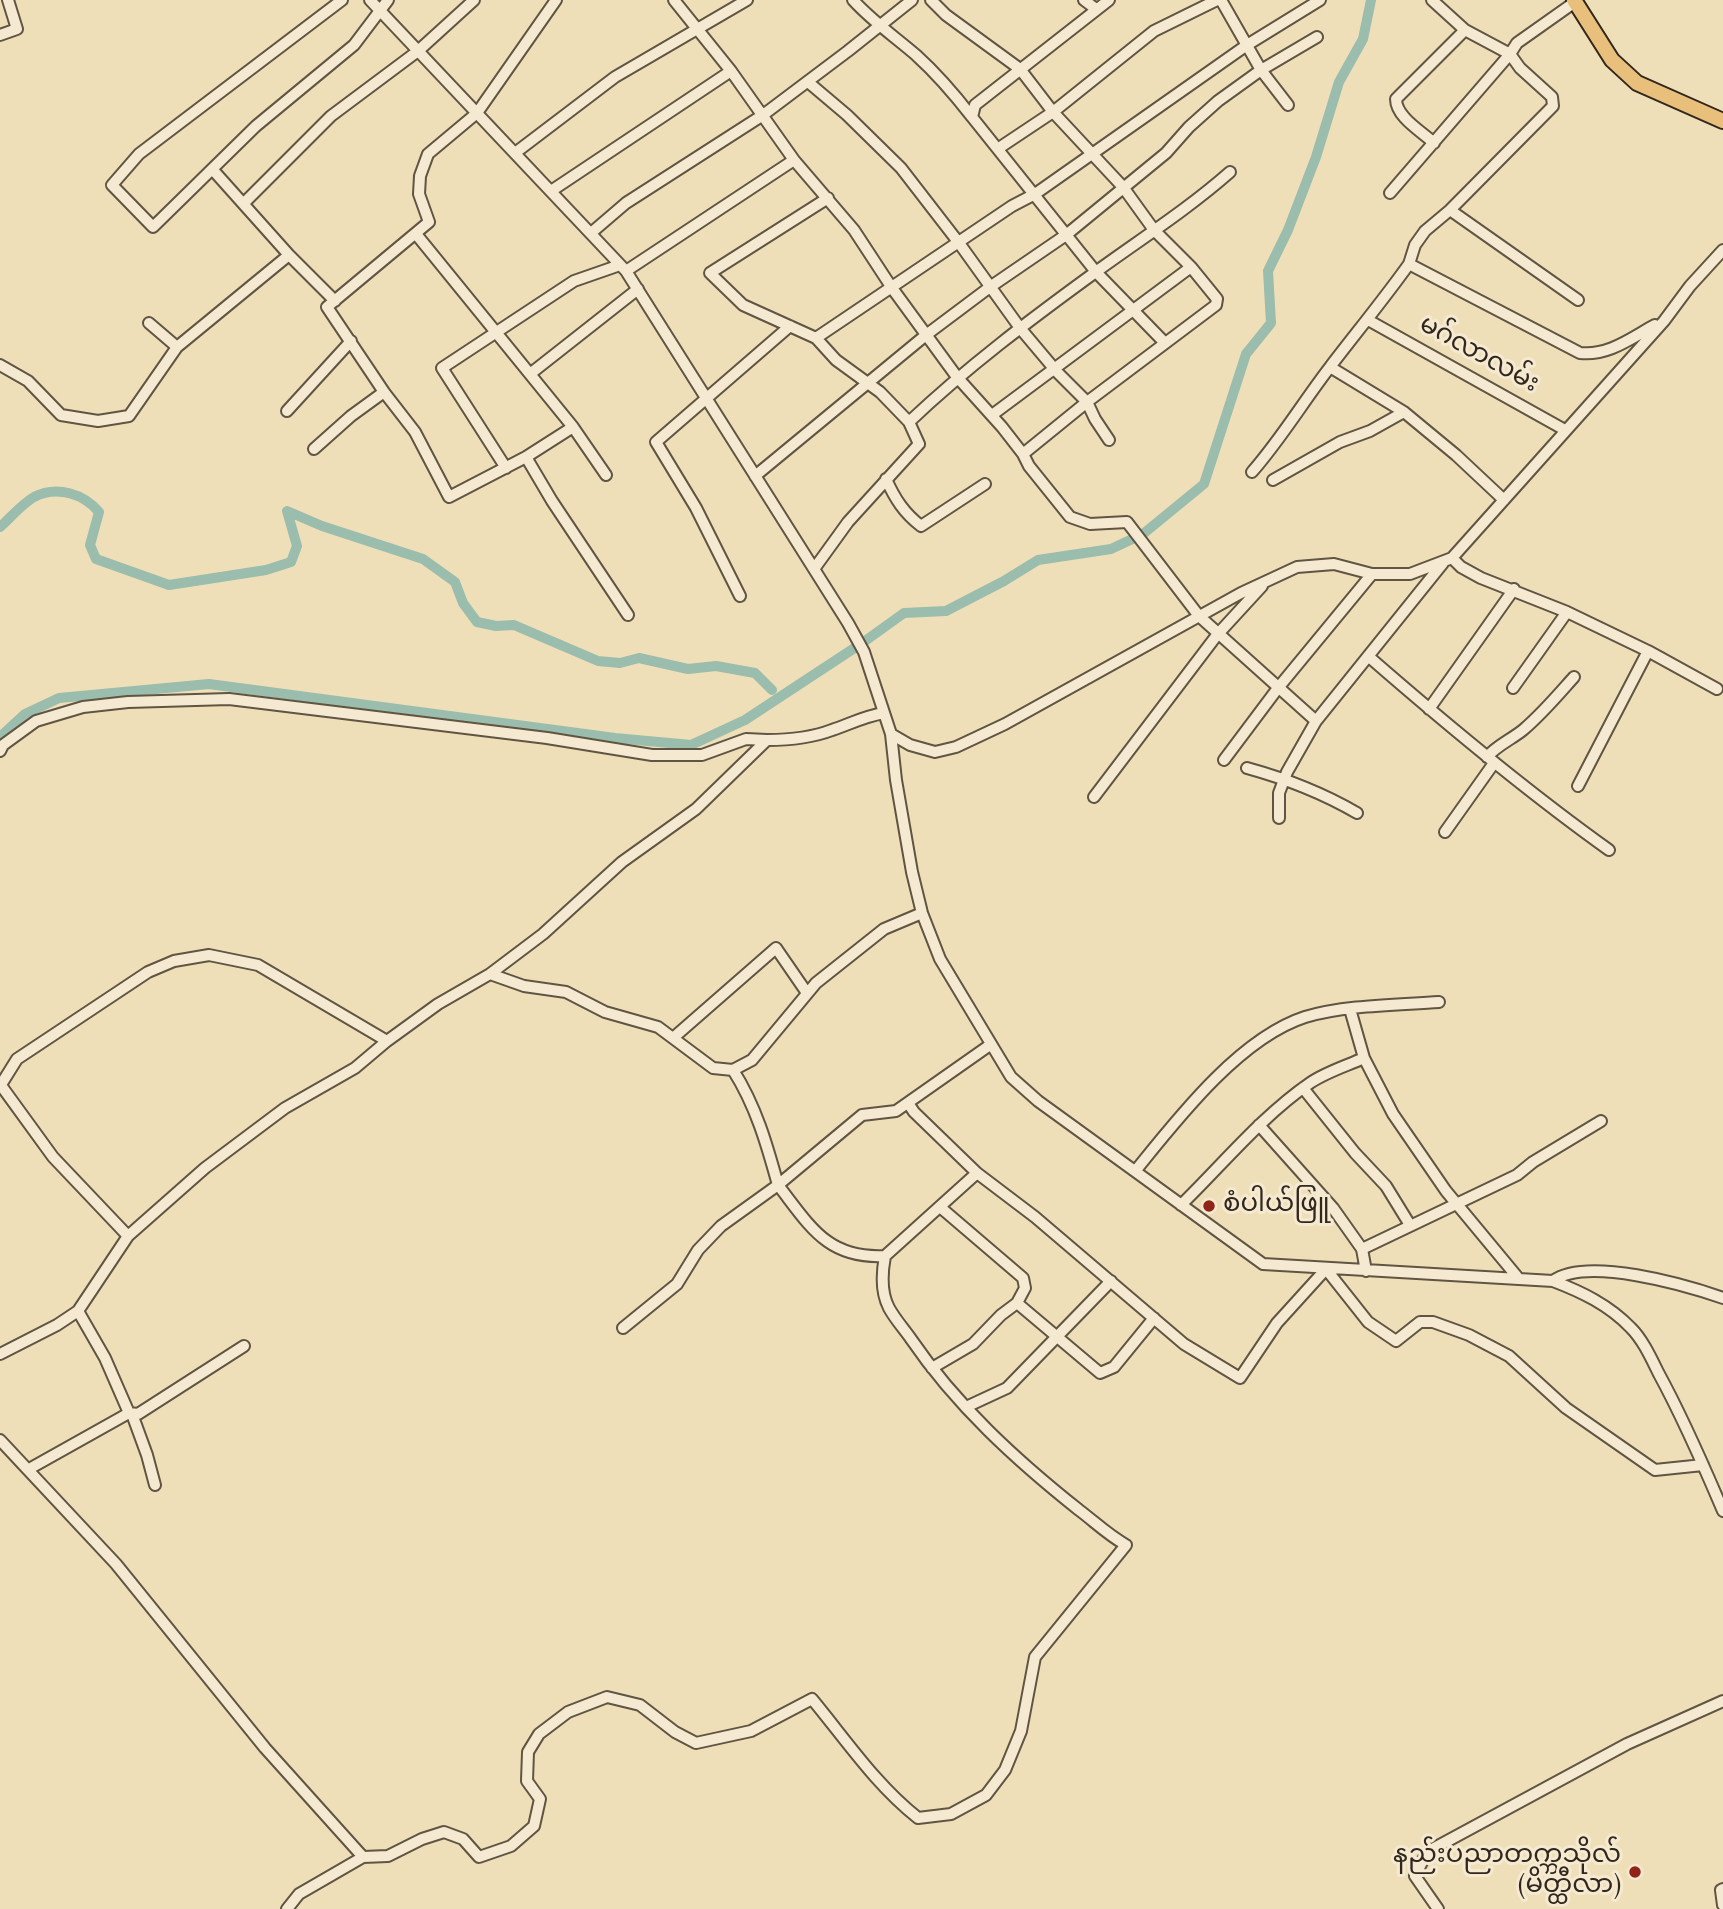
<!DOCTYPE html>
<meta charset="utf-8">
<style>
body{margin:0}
canvas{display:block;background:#efdfb8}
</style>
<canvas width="1723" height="1909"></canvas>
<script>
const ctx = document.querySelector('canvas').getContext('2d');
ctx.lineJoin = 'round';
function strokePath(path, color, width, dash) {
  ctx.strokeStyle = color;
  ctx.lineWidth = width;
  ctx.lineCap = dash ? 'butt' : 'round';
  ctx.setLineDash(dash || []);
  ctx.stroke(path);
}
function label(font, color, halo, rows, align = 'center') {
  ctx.font = font + ' Vollkorn,"Noto Sans Myanmar",serif';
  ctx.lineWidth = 6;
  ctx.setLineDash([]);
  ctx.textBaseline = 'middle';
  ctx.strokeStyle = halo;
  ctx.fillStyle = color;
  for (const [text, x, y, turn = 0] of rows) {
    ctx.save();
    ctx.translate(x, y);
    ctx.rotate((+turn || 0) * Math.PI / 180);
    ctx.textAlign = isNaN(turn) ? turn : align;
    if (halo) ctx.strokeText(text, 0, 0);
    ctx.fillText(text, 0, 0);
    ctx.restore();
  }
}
strokePath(new Path2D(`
 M0 527C10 518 22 504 34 497 57 485 84 494 99 512L90 545 96 559 169 585 266 570 291 562 297 546 287 511 322 526 423 559 455 582 463 603 477 622 496 626 514 625 598 661 620 663 639 658 688 669 716 666 755 673 772 690
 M865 641 904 613 946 611 1004 581 1038 560 1111 549 1143 534 1204 484 1246 354 1271 323 1268 271 1288 230 1316 157 1339 82 1363 39 1371 0
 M0 737 25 714 59 698 209 684 615 738 691 745 745 720 856 647`), '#9abdad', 10);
const minor = new Path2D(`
 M342 0 139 154 112 185 153 227 256 126 354 45 388 0
 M370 0 626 271 848 623 864 652 891 734 896 780 912 872 922 913 940 959 1011 1077 1038 1101 1263 1264 1553 1281C1582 1292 1609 1305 1631 1328 1643 1340 1651 1358 1659 1374 1683 1418 1703 1464 1723 1511
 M556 0 477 113 428 154 420 176 419 194 429 222 327 307 384 392 415 432 449 497 526 457 573 427
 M674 0 731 71 794 160 854 230 892 288 957 377 1002 427 1023 454 1029 466 1070 517 1090 524 1127 522 1199 616 1316 721
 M853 0C872 21 895 37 916 55 937 74 955 95 972 117
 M931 0 946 15 1020 69 1053 112 1123 187 1154 230 1191 267 1217 299 1216 305 1087 402 1023 454
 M1084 0 1096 9
 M1109 0 975 105 972 117 1096 272 1165 343
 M1221 0 1261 70 1288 105
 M1575 2 1517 43 1510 54 1520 68 1552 97 1553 106 1450 210 1425 231 1415 245 1409 264 1580 353C1609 356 1631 338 1655 325
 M0 35 17 29 8 0
 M808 82 847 115 901 168 959 243 1020 328 1057 372 1087 402 1095 419 1109 440
 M1434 143C1421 131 1396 117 1396 99L1465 30
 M999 148 1053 112 1154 31 1217 0
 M515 153 615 77 747 0
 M213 170 289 255 335 301
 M551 191 731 71
 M1390 193 1510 54 1465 30 1432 0
 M244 203 331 116 418 51 474 0
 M1450 210 1578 300
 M591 233 626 203 763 115 848 51 912 0
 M416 234 573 427 606 475
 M626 271 794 160
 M1368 320 1565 430
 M149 323 177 347
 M816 338 1012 206 1035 194 1247 45 1320 0
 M0 365 28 381 61 415 98 421 129 416 177 347 289 255
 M1330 367 1404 412 1456 455 1504 500
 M530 374 638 289
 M287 411 351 341
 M992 415 1191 267
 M909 422C967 367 1031 319 1097 271 1141 239 1188 209 1230 172
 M314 449 351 416 384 392
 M526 457 552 501 628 615
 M506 468 442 368 574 281 620 265
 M1252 472C1281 439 1303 402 1330 367 1356 333 1384 299 1409 264
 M755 476 926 335 990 287 1066 235 1166 153 1189 127 1218 101 1261 70 1317 37
 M886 479C895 499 904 513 921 526L985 484
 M1273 480 1340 442 1370 431 1404 412
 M1452 558 1461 567 1481 578 1567 612 1648 651 1717 689
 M814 569 848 522 919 444 909 422 880 392 836 360 816 338 743 305 710 273 828 198
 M740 596 696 508 656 442 790 326
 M1368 656C1446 724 1525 790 1609 850
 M1513 688 1567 612
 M1429 709 1514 589
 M891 734 910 745 935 752 956 747 1005 724 1241 593 1297 567 1334 564 1372 574H1410L1452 558 1664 321 1690 286 1723 250
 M0 751 3 745 36 721 83 707 128 702 229 699 547 738 652 755H702L746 739 767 740
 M1487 757C1496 746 1512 739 1523 730 1542 714 1557 696 1574 677
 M1224 760 1278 688 1372 574
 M1247 768C1287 779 1321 792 1357 813
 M1578 786 1648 651
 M1094 797 1217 635 1262 586
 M1279 818V793L1287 772 1316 721 1443 563
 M1445 832 1494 763
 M490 974 524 986 566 992 605 1012 658 1027 713 1068 733 1070 752 1060 816 983 884 929 922 913
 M1350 1009 1364 1058 1393 1114 1446 1191 1519 1279
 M673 1038 776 948 807 993
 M733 1070C756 1106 767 1145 778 1185L862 1115 896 1111 990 1045
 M2 1083 17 1059 148 972 174 961 209 955 258 965 387 1041
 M0 1084 53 1157 128 1236
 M1303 1088 1355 1153 1386 1186 1410 1225
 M908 1103 914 1112 977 1173 1035 1217 1184 1344 1240 1378 1277 1323 1326 1269 1368 1322 1396 1341 1420 1322H1433L1469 1335 1509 1356 1566 1408 1655 1470 1703 1465
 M1259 1125 1333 1208 1362 1249
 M1136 1170C1178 1118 1240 1038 1305 1017 1345 1005 1397 1005 1439 1002
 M1181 1205C1223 1164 1262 1116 1310 1083 1326 1072 1346 1066 1364 1058
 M940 1207 1023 1278 1025 1288 1017 1303
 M885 1256 977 1173
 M1366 1271 1362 1249 1517 1175 1533 1162 1601 1121
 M1553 1281C1586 1256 1686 1285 1723 1298
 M78 1311 105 1358 129 1413
 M0 1354 57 1325 78 1311 128 1236 205 1168 285 1108 355 1068 387 1041 438 1004 490 974 543 934 622 862 696 809 767 740C790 740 811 738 832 730 850 724 865 716 884 713
 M932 1368 973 1344 1001 1315 1017 1303 1100 1373 1114 1367 1154 1318
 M966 1407 1007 1388 1111 1281
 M132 1414 147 1455 155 1485
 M0 1440 116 1564 265 1748 363 1857 299 1894 287 1909
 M29 1469 129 1413 138 1414 244 1346
 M363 1857 388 1856 422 1839 444 1832 463 1839 479 1857 511 1846 534 1826 540 1799 527 1781 528 1752 539 1734 568 1712 607 1697 640 1705 675 1732 696 1743 751 1731 812 1699C846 1740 876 1785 918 1818L951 1814 986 1795 1005 1770 1021 1731 1035 1657 1126 1545C1108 1535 1095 1522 1079 1510 1016 1460 956 1405 911 1339 904 1329 895 1319 889 1308 881 1293 882 1272 885 1256 827 1259 810 1226 778 1185L721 1226 698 1250 677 1284 623 1328
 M1723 1889 1721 1890 1723 1905
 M1438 1909 1415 1876 1427 1852 1627 1744 1723 1701`);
const major = new Path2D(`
 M1574 0 1612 60 1637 83 1723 121`);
strokePath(minor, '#605543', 14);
strokePath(major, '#31271c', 18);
strokePath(minor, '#f5ead1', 10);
strokePath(major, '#e8c07c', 14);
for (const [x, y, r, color] of [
 [1209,1206,7,"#8f2418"],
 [1635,1872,7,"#8f2418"]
]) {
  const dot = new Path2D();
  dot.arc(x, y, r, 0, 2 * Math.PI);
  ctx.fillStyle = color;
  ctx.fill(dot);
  strokePath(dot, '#f5ead1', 2.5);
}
label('26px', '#31271c', '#f5ead1', [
 ["မဂ်လာလမ်း",1478,356,29]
]);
label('26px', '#31271c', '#f5ead1', [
 ["စံပါယ်ဖြူ",1223,1206],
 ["နည်းပညာတက္ကသိုလ်",1621,1857,"right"],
 ["(မိတ္ထီလာ)",1621,1887,"right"]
], 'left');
</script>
